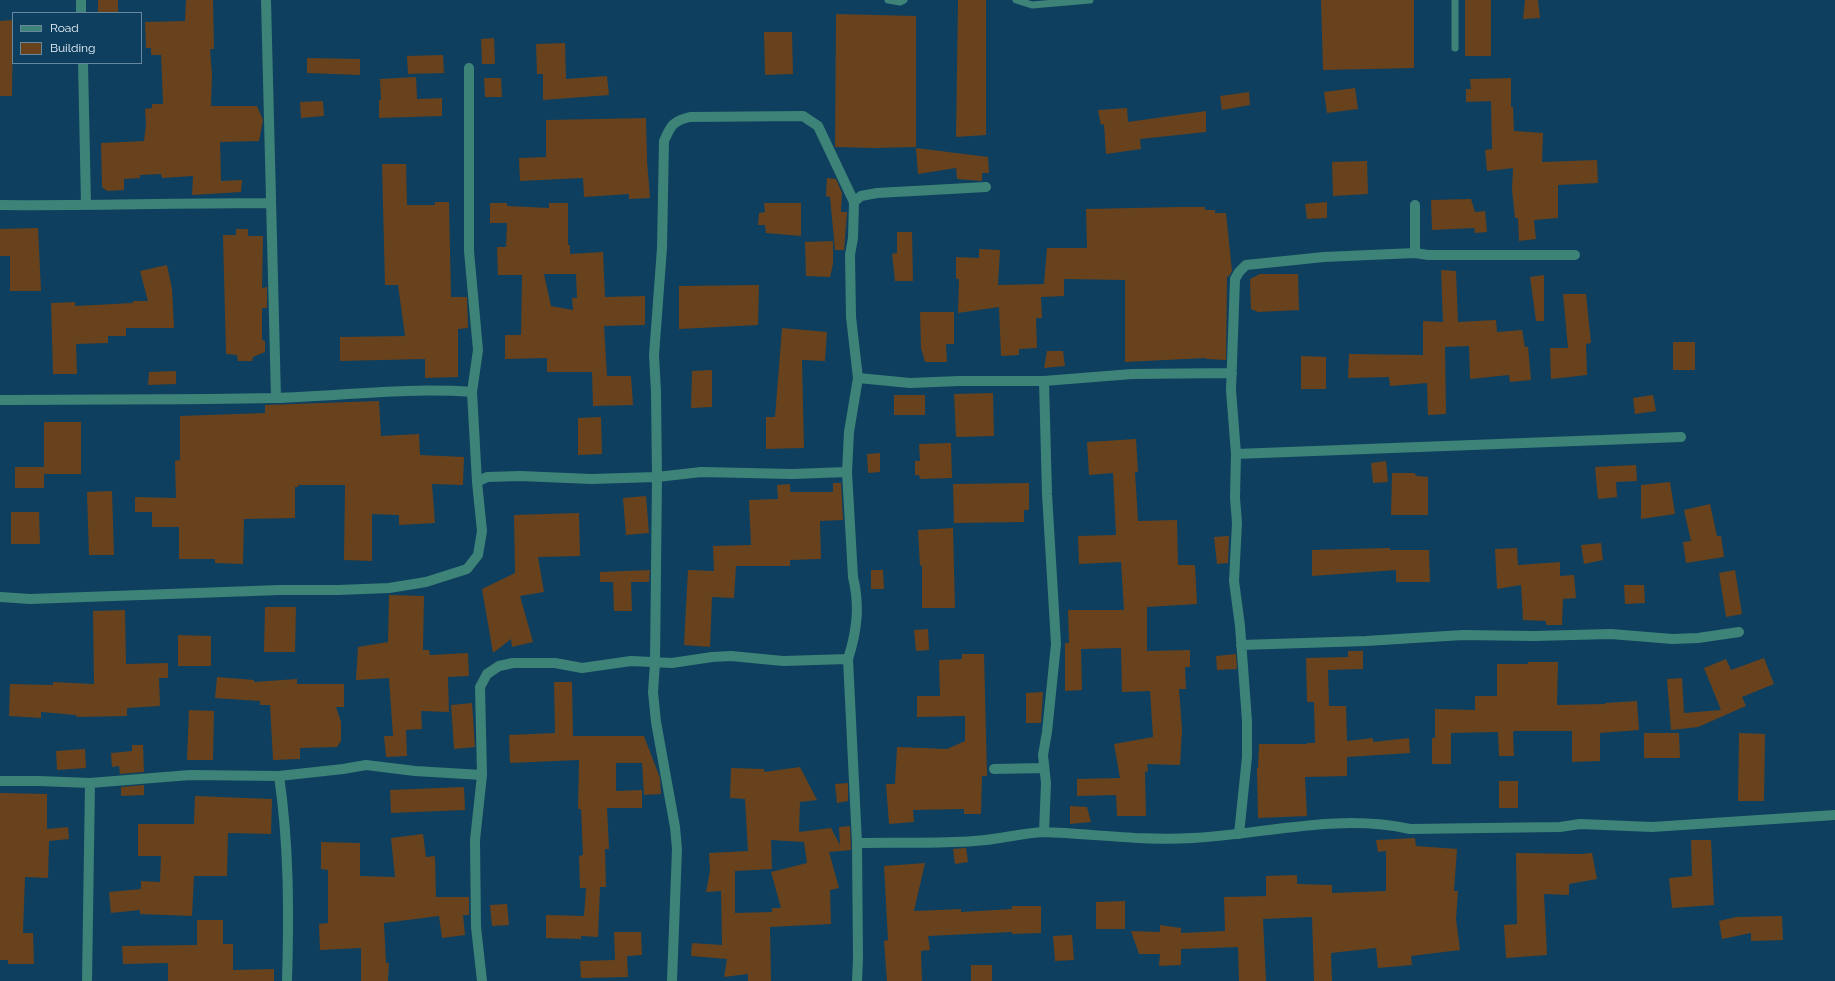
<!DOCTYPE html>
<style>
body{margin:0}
#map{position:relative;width:1835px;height:981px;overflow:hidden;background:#0e3f5e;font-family:Raleway,sans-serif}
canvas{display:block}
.legend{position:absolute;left:12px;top:12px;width:130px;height:52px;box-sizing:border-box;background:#0e3f5e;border:1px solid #66879d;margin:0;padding:5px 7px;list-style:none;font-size:12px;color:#ebf4fc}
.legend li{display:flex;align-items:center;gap:8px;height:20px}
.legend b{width:20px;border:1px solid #66879d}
</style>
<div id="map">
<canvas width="1835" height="981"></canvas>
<ul class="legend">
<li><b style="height:5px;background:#3e8378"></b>Road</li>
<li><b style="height:11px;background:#68421d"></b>Building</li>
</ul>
</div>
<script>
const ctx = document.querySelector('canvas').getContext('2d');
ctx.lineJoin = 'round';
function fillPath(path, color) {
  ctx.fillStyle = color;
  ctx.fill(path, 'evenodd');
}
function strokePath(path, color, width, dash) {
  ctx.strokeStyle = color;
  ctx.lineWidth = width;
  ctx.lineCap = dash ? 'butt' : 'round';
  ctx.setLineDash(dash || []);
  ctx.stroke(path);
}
fillPath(new Path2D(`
 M98 0H118V13H98Z
 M186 0H213L214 49H210L212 75 211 106H257L263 120 259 141 220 142 221 181 242 180 241 192 192 195 193 176 162 178 161 174 140 175V178L124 179V190L107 191 102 187 101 143 144 141 146 125 145 109 152 108V104H163L161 55H151V48H146L145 22 185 21Z
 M958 0H986V135L956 137Z
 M1321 0H1414V68L1323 70Z
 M1465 0H1491V56H1465Z
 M1525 0H1538L1540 18 1523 19Z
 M836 14 916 16V147L874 148 835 147Z
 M13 20 12 96H0V21Z
 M764 32H792L793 74 765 75Z
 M494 38 495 64H482L481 39Z
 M565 43 566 79 607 76 609 95 543 100V74H537L536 44Z
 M443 55 444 73 408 74 407 56Z
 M307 58 360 59V75L307 73Z
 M416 77 417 99 442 98V116L379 118V100H381L380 79Z
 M484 78H501L502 97H485Z
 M1511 78V107H1513L1514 131 1543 133 1542 162 1597 160 1598 183 1558 185V218L1534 220 1536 239 1519 241 1518 218H1515L1512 190 1513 168 1487 171 1485 150 1492 149 1491 101 1466 102V89H1471L1470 79Z
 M1355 88 1358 109 1327 113 1324 92Z
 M1249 92 1250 105 1222 110 1220 96Z
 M323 101 324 116 301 118 300 102Z
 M1127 108 1128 122 1206 111V132L1140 139 1141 149 1106 154 1104 124 1101 125 1098 110Z
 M646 118 647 160 650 198 629 199V194L584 197 583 178 520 181 519 158 546 157V120Z
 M916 148 988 157 989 173H982V181L957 179 956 168 918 174Z
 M1367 161 1368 194 1333 196 1332 162Z
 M382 164H406L407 205H435V202H449L451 297H467V298L468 328 458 329V377L425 378V359L340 361V337L405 336 398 285H385Z
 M827 178 836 179 842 193 841 212H847L844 250H835L830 197 826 196Z
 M1471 199 1475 212 1485 211 1487 232 1475 233 1474 228 1432 230 1431 200Z
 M1327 202V218L1307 219 1305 204Z
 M490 203H507V206L549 208V203H568V245H570V254L603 252 605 297 645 296V325L604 326 607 376H631L633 405 593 406 592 372H547V358L505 359V335H521L522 275H498L497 247H506L507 223H490ZM544 274H576L577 298H572L573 310 551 306Z
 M764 203H801V236L766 233 765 225H758L759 213 765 212Z
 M1180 207H1205V210H1215V213H1226L1232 271 1229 276 1227 277 1226 360 1206 359V358L1125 362V280L1064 279V296L1041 297 1042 318H1036L1037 348 1019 349V355L1001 356 999 307 958 313 959 279H956V257L979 258V249L1000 250 998 285 1044 284 1047 248H1087L1086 209Z
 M38 228 41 291H10V256H0V229Z
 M236 229H248V236H263L262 288 267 287V308H262V340L265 341V352L253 357 252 361H238L237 355 226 354 223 235H236Z
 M897 232H912L913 281H895L892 254 897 253Z
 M833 241V264L830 277 806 276 805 242Z
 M167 265 172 289 174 328H126V336H108V343L76 344 77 374H53L51 303 75 302V306L133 303V301H148L140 271Z
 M1441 270 1456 271 1458 322 1496 320 1497 332 1522 330 1525 347H1528L1531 380 1510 382 1509 375 1470 379 1469 346 1445 347 1446 414 1428 415 1427 383 1390 386 1389 377 1348 378 1349 354 1423 355V321L1443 322Z
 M1260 274H1298L1299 310 1258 312 1251 309 1250 279Z
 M1544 275V321H1536L1530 277Z
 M759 285 758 325 679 329V286Z
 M1563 294H1586L1591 343 1586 344 1587 375 1551 379 1550 348H1568Z
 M920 312H954V344H946L947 362H925L921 348Z
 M782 328 827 332 825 361 802 360 804 448 766 449V417H775Z
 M1673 342H1695V370H1673Z
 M1047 351H1063L1065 366 1044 368Z
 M1301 356 1326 357V389H1301Z
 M712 370V407L691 408 692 371Z
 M176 371V384L148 385 149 372Z
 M993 393 994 436 956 437 954 394Z
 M894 395H925V415H894Z
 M1653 395 1656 411 1635 414 1633 398Z
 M379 401 381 436 419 434 420 455 464 457 463 485 432 484 435 523 399 525V515L372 514V561L344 560 345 485H298V487H295V518L244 519 243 564 215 563V559H179V527H152V512H135V497L176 498 175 461 180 460V416L265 413V405Z
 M601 417 602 454 578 455V418Z
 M44 422H81V474H44V488H15V467H44Z
 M1136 439 1138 472H1135L1138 521 1177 520 1178 565H1195L1197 604 1147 607V651L1190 650V667H1185L1186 689H1179L1182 730 1180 765 1147 764 1148 771 1145 772 1146 816H1117L1116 795 1077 796V779L1120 778 1114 744 1153 737 1150 691 1122 692 1121 648 1081 649 1082 690 1065 691V643H1069L1068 610H1124L1121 562 1079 564 1078 536 1116 535 1113 473 1089 475 1087 442Z
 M951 443 952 478 920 479 919 475H915V461H920L919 444Z
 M880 453V472L868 473 867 454Z
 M1386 461 1388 482 1373 483 1371 463Z
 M1636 465 1637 481 1616 482 1617 497 1598 499 1595 467Z
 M1392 473H1414L1417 476 1428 477V515H1391Z
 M1670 482 1675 514 1641 519V485Z
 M833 483H841L843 520 820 521 821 559 790 560V566H736L734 598 712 597 710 647 684 645 688 570 714 571 713 546 751 545 749 500 778 499 777 485 790 484V492H833Z
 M1029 483V510H1024V522L954 523 953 484Z
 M112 491 114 555H89L87 492Z
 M646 496 649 533 626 535 623 498Z
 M1710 504 1717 536H1721L1724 557 1686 563 1683 542 1691 541 1684 510Z
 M11 512H39L40 544H11Z
 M579 513 580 556 538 557 544 592 520 596 533 642 512 647 511 639 493 653 482 589 515 573 514 515Z
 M953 528 955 608H922V565L920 566 918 530Z
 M1229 536 1228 563 1217 564 1214 537Z
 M1601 543 1603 560 1584 564 1581 545Z
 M1390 548V550H1429L1430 582H1396V570L1312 576V550Z
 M1517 548 1518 565 1560 562V576L1574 575 1576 598 1563 599 1562 625H1546V621L1523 620 1521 585 1497 589 1495 549Z
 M650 570 649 582H631L632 611H614L613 582H600V572Z
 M871 570H883L884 589H871Z
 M1735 570 1742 614 1726 617 1719 573Z
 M1624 585H1644L1645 603 1625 604Z
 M389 595 424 596 423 650H429L430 655 468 653 469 676 448 677 449 712 421 711 422 729 406 730 407 756 386 757 384 736H393L389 678 356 680 358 647 388 642Z
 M265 607H296L295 652H264Z
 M125 610 126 664 168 663V678H159L160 706 127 708V716L77 717 76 715 41 712V718L9 716 10 684 53 685V682L94 684 93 611Z
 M928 629 929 650 916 651 914 630Z
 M178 635 211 636V666H178Z
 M1348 651H1363V669L1328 670 1329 706H1346L1347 741 1373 738V742L1409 738 1410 753 1347 757V776L1305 777 1307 816 1258 818 1257 768H1258L1259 744H1307V743H1315L1314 702H1307L1306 658 1348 657Z
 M962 654H984L987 776H982L981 814H964V809L913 810 914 822 889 824 886 784H895L897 747 947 749 965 741V716L917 717V696H940L939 660 962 659Z
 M1236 654 1237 669 1217 670 1216 656Z
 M1764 658 1774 684 1742 697 1746 706 1698 727 1671 730 1667 679 1682 678 1684 713 1721 710 1704 668 1726 659 1731 670Z
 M1528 662H1558L1557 705 1605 704V703L1637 701 1639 730 1600 733V761L1572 762V731H1515L1513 732 1514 756H1499L1498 732 1451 733V764H1432V738H1435V709L1475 710V696H1497V664H1528Z
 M217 677 254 680V682L297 679V684H344V707H336L341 722V741L337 747 300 748V759L273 760 270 705H260V701L215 698Z
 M554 682H572L573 736H644L660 778 661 794 644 795 642 763H616V791L642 790V808H607L609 849H605L606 887H600L598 937 581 936V939L546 938V915L584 916 586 888H580L579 856 583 855 581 809H578L579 760 510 763 509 735 555 733Z
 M1043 692 1041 723H1026V693Z
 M472 703 475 747 454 749 451 705Z
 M189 710 214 711 213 760H187Z
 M1644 733H1679L1680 758H1644Z
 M1739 733 1765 734 1764 801H1738Z
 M132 745H143L144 772 120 774 119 766 112 767 111 753 132 751Z
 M85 749 86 768 57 770 56 751Z
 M800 767 817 800 800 802 799 832 831 828 840 845 839 827 850 826 851 850 829 852 839 888 830 890 831 924 770 927 771 981H748V974L724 977 727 959 691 956 692 943 722 945 721 891 706 892 710 871 709 853 748 851 745 799 730 798 731 768 764 769V772ZM771 840 804 842 807 863 771 872 781 908H772V912L735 913V871L772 869Z
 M1499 781H1518V808H1499Z
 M848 783V801L837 803 835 784Z
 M144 785V795L121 796V787Z
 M464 787 465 810 391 813 390 790Z
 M0 793 47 794V829L68 827 69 839 49 841 48 878 25 877 23 933H33L34 964H8V960H0Z
 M195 796 272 799 271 834 228 833 227 876H194L192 916 140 914V910L111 913 109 892 141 889V881L160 882 161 856H138V824H194Z
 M1070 806 1087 807 1091 822 1070 824Z
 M423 834 426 857 435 856 436 897H469V915H463L465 935 442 938 439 916 384 923 386 963H389L388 981H361V948L320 950 319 924 328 923V870L321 869V842L360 843V876L395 877 391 838Z
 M1415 838 1416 846 1457 849 1454 891H1458L1456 919 1460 950 1411 956 1412 965 1378 968 1376 948 1331 953 1332 981H1314L1312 917 1263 919 1266 981H1239L1238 947 1181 949V965L1159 966 1160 954H1139L1131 931 1160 932V925L1181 928V933L1225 931 1224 897 1266 896V876L1297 875V884L1332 885V893L1386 891V851L1378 852 1376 840Z
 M1691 840H1711L1714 905 1672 908 1669 878 1692 876Z
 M966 848 968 862 955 864 953 849Z
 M1516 853 1581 854 1592 853 1597 879 1569 884V895L1544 894 1547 955 1506 958 1504 925 1517 924Z
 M925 863 914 911 961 909V912L1012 909V906H1041V933L1012 934V932L928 936 930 950 921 951 922 981H887L884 941 888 940 884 866Z
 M1125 901V929H1096V902Z
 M507 904 509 925 492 926 490 905Z
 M1782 916 1783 940 1751 941V933L1722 939 1719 921 1736 917Z
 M197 920H223V944H233V970L274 969V981H168V963L123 964 122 946 197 945Z
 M614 932H641L642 955 627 956 628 977 581 978 580 961 615 960Z
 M1072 935 1074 960 1055 961 1053 936Z
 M971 965H992V981H971Z`), '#68421d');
strokePath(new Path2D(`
 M888 0 900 2 904 0
 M1016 0 1032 5 1090 0
 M1455 0V48`), '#3e8378', 7);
strokePath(new Path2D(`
 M81 0V13
 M266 0 276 398
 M83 63 86 204
 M0 205C90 206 181 203 271 203
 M1415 205V253
 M858 378 910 383 959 381H1044L1132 374 1232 373
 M0 400C92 399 184 400 275 398 341 396 406 387 472 392L478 350 469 251V68
 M1236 454 1681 437
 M477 482 487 477 520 476 591 479 657 477 701 472 792 474 847 472
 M0 597 30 599 280 590H338L389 588 426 582 467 569 478 555 482 531 477 482 472 392
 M1241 645 1366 641 1463 635 1534 636 1611 634 1672 639 1698 638 1739 632
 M994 769 1044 768
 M279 776C289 844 289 912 287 981
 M0 781H39L90 783 190 775 279 776 343 769 366 765 415 771 482 775
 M1044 832 1046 783 1043 755 1047 732 1056 644 1047 494 1044 381
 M1239 834 1247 757V721L1240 626 1234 581 1237 523 1235 498 1236 454 1231 390 1235 279 1239 272 1246 265 1324 257 1415 253 1428 255H1575
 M857 843C896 842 935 844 974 841 998 840 1020 833 1044 832 1094 834 1143 841 1193 838 1265 834 1338 813 1410 829L1560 827 1580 824 1652 827 1835 815
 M87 981 90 783
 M482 981 476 927 475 840 482 775 480 687 487 674 499 666 513 663H555L582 668 631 661 672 663 712 657 731 656 783 661 848 659
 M672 981 677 849 675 827 656 722 653 692 655 663 657 477 656 392 654 355 662 248 664 141C671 125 673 121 690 117L803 116 818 126 854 202
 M857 981 858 959 857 843 848 659C857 631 860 606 853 577L847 472 849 432 858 378 851 317 850 255 853 238 854 202 861 196 877 193 986 187`), '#3e8378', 10);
</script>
